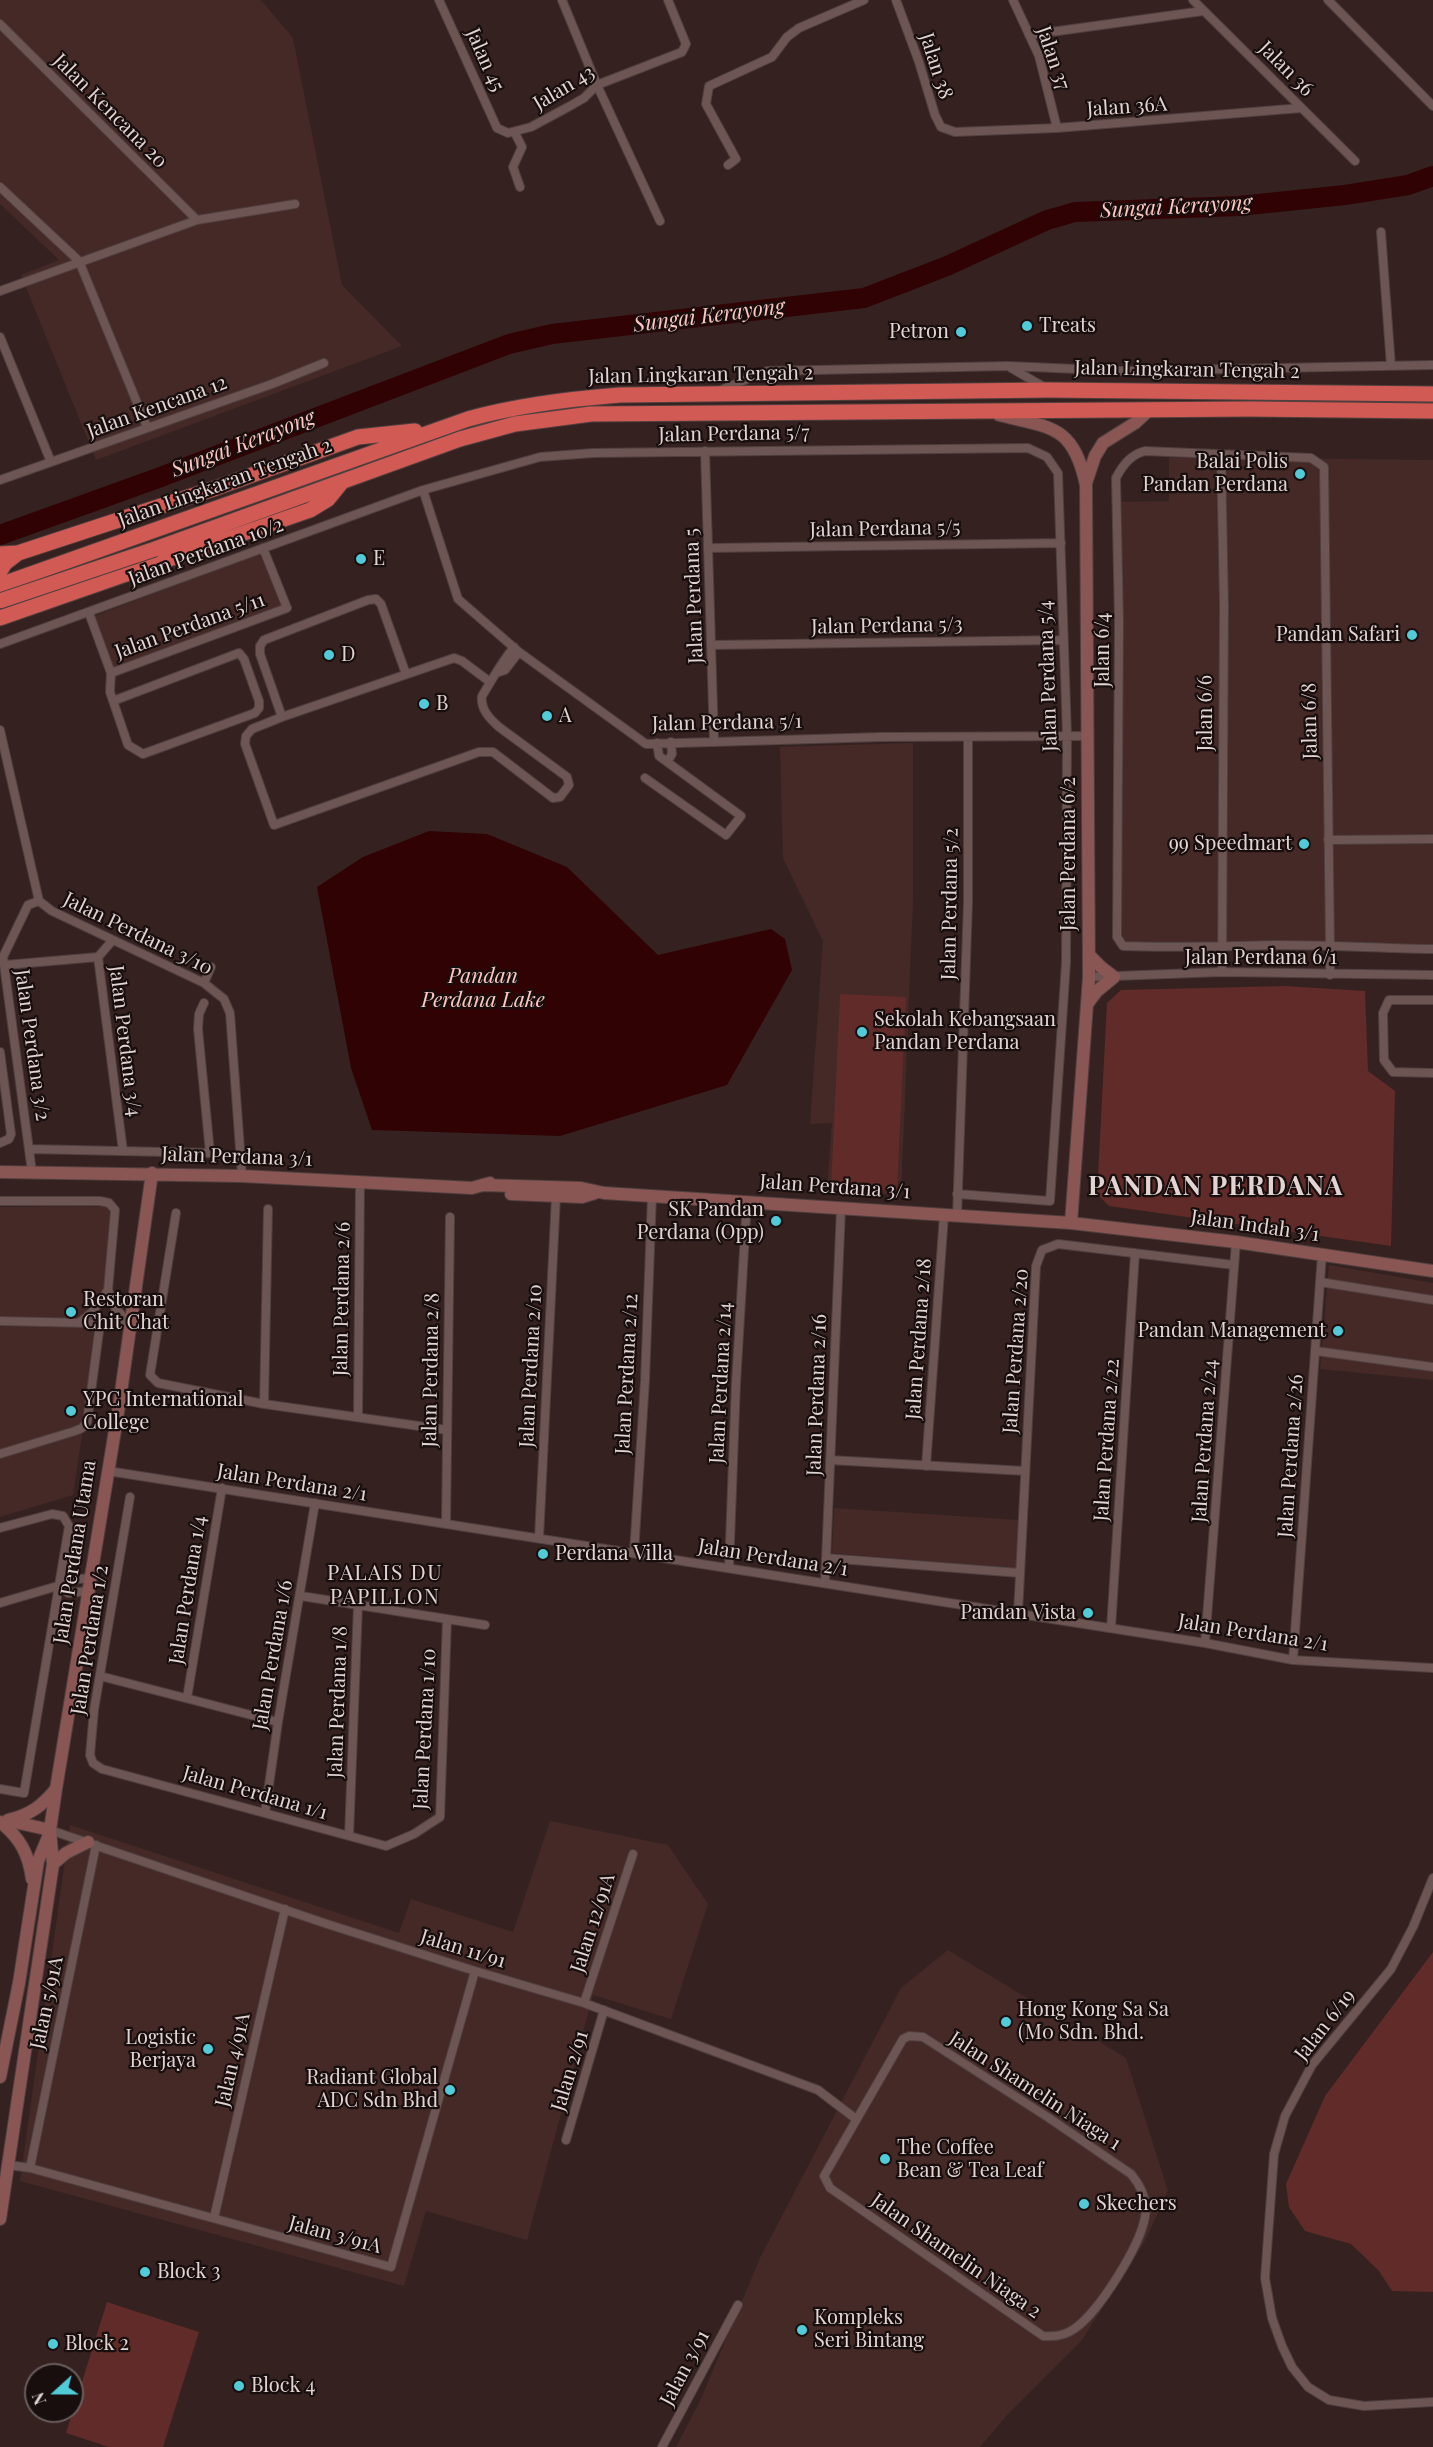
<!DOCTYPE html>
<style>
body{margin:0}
#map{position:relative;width:1433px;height:2447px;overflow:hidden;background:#352220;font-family:"Playfair Display",serif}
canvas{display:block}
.north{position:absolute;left:24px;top:2363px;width:60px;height:60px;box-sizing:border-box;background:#170e0d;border:2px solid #685d5c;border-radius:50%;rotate:249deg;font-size:16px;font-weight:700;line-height:24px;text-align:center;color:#e2d4d3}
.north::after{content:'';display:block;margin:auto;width:21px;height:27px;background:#52cbd8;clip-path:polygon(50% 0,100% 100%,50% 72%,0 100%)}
</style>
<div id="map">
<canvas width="1433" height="2447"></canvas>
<div class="north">N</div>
</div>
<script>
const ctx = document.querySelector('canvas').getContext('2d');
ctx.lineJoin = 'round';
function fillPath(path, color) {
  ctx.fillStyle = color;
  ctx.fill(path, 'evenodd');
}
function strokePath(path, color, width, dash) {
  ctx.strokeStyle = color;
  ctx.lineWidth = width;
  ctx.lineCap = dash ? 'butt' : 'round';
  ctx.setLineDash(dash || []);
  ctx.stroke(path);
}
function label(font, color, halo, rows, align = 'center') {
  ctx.font = font + ' "Playfair Display",serif';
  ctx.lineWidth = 4.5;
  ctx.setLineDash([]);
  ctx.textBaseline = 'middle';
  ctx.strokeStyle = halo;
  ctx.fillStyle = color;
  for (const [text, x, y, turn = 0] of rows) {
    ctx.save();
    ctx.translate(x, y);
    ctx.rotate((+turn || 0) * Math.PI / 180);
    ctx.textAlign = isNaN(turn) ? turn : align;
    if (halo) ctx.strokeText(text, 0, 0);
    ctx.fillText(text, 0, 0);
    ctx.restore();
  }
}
fillPath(new Path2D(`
 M0 0H261L293 38 342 285 402 346 96 460 21 275 59 260 0 204Z
 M1169 457 1433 460V946L1125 942 1121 935 1123 763 1121 502 1169 501Z
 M260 553 281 606 114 669 95 616Z
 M913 743V899L901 1195 827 1190 832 1123 810 1124 823 941 783 858 780 747Z
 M106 1206 110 1211 104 1289 73 1495 0 1517V1207Z
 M1329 1265 1433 1283V1380L1320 1369Z
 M834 1508 1019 1520 1016 1568 832 1553Z
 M550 1821 668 1845 708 1904 671 2019 593 1995 527 2240 426 2211 404 2286 20 2181 70 1825 399 1933 411 1899 513 1932Z
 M948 1950 1126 2058 1168 2191 1145 2241 1082 2340 1008 2414 980 2447H676L700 2401 760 2258 901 1988Z`), '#442926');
fillPath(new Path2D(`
 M1285 986 1365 991 1368 1071 1395 1091 1391 1246 1109 1206 1097 1194 1107 1003 1121 990Z
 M840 994 906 997 897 1191 831 1187Z
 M1433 1952V2292L1392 2291 1379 2271 1351 2244 1305 2231 1289 2207 1286 2184 1325 2096Z
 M107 2302 199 2332 163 2447H109L66 2433Z`), '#602b28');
fillPath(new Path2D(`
 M429 831 487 834 567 867 658 955 771 929 785 939 792 970 727 1085 560 1136 372 1130 351 1068 317 887 363 857Z`), '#310204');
strokePath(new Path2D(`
 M0 535 158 478 509 344 552 334 864 298 947 266 1047 220 1075 212 1239 206 1345 195 1408 185 1433 176`), '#310204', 20);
const street = new Path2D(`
 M439 0 497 128 508 133 531 127 570 106 584 98 597 85 682 52 686 44 668 0
 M562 0 597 85 660 221
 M896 0 919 62 935 115 941 127 955 132 1057 128 1301 108
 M1013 0 1039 56 1057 128
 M1193 0 1355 161
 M1328 0 1433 106
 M0 24 197 220
 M1029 35 1203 11
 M515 133 522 147 513 167 520 187
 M728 165 736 159 706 104 709 86 772 57 787 37 799 28 864 0
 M0 187 79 261 147 427
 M1381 232 1391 366
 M0 291 197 220 295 204
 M0 337 51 462
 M1011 368 1044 387
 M721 390 767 371 1008 366 1123 371 1433 365
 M705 451 714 740
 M1221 454 1224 605 1222 972
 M0 480 272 384 324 363
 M423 490 458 599 519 652 646 744 881 737 1088 736
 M709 548 1061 543
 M89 613 111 673 110 692 128 745 143 754 255 713 259 708V701L244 659 239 653 113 701
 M0 644 423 490 540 457 593 453 1028 448 1047 457 1058 473 1067 735 1066 963 1050 1201 957 1194
 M712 645 1063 640
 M499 672 505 670 519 652
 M111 673 287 608 263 548
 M490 682 462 661 454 658 282 717 252 729 246 736 245 744 274 825 479 752H493L553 798 560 797 569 785 567 777 499 727C490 719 480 709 482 696 493 678 501 663 514 647
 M282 717 260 654V646L264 640 368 600 376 599 381 604 406 674
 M0 730 39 901
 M667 762 672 754 671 742
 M645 778 726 835 741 816 659 756 657 743
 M1328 840 1433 839
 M39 901 52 911 204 983 224 999 230 1013 242 1176
 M112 941 98 957 123 1151
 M5 965 98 957
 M1330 975V946L1324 467 1311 458 1145 451C1132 454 1122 466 1116 478L1119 622 1117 937 1123 946C1174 948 1225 946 1276 945 1328 945 1381 948 1433 949
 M1089 977 1222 972 1433 975
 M204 983 211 967
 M1433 1000H1389L1383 1013 1384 1060 1393 1072 1433 1073
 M0 1052 11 1134 9 1139 0 1143
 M29 1149 210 1153 198 1029 199 1014 204 1003
 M32 1172 3 957 28 905 39 901
 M0 1201H100L109 1203 115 1210 108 1290 92 1312 79 1323
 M176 1213 150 1375 158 1383 264 1404 447 1430
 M957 1216 968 902V737
 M1320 1282 1433 1300
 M108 1290 115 1308 130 1324
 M0 1321 130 1324
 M1316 1351 1433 1367
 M264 1404 268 1209
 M358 1417 360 1181
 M0 1454 75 1431 82 1428 87 1422 100 1324
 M830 1460 1025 1471
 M926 1466 944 1215
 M108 1471 1205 1643 1293 1660 1433 1668
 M130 1497 94 1710 90 1755 93 1763 102 1769 386 1846 414 1834 440 1817 447 1619
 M446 1523 450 1217
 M0 1528 52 1514 63 1516 69 1526 24 1793 0 1789
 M539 1538 556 1196
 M634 1553 645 1380 652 1196
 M826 1558 1020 1573
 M729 1568 736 1383 747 1201
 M825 1583 841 1208
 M61 1585 68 1593 88 1591
 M301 1596 485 1625
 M0 1603 61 1585 69 1580 90 1578
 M1018 1613 1036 1266 1042 1250 1058 1244 1234 1265
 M1111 1628 1135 1253
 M1205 1643 1236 1242
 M1293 1660 1322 1254
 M100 1676 278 1722
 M187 1698 222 1488
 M265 1813 278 1722 315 1503
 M50 1830 327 1924 475 1971 584 2003 818 2090 856 2119
 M349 1836 358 1605
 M1433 1878 1413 1927 1391 1969 1312 2065 1285 2116 1274 2154 1265 2278 1272 2318 1282 2346 1292 2367 1308 2387 1329 2400 1364 2406 1433 2402
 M584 2003 633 1854
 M909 2036 923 2037 1049 2118 1131 2174C1141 2186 1148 2201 1145 2217 1140 2246 1099 2312 1074 2329 1064 2336 1054 2337 1043 2336L830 2188 824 2176 903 2039Z
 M566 2140 604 2010
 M9 2165 30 2168 391 2267 475 1971
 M30 2168 96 1845
 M214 2218 285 1909
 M662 2447 738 2305`);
const secondary = new Path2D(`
 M999 415C1052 428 1073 425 1086 485L1089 977 1071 1223
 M1086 483 1095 456 1103 443 1135 423 1149 410
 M1088 1003 1097 991 1114 977 1101 967 1089 955
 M0 1172 242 1176 472 1188 490 1183
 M482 1185 581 1188 604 1193 1071 1223 1236 1242 1433 1271
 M511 1194 582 1197 595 1193
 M8 1820C30 1815 42 1806 56 1789
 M10 1821 50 1830
 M0 1822C20 1837 29 1855 32 1879
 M53 1864 66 1853 88 1842
 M0 2077 19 1983 38 1861 49 1835
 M0 2219 53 1864 50 1830 56 1789 119 1406 152 1173`);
const highway = new Path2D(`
 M155 549 460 439 515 424 591 414 1249 409 1433 411
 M0 554 18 553 216 488 358 437 415 431
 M0 571 5 563 18 553
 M0 585 468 419C518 405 568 399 620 395L1049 390 1433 394
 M0 618 310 510 328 499 341 483`);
strokePath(street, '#4f3f3e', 10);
strokePath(secondary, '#4f3f3e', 14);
strokePath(highway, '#4f3f3e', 17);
strokePath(street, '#6c5553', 8);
strokePath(secondary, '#8a5654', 12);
strokePath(highway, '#d15a55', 15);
const highwayBridge = new Path2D(`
 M0 601 155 549`);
strokePath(highwayBridge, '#4f3f3e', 17, []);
strokePath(highwayBridge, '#d15a55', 15);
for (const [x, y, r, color] of [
 [1027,326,6,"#52cbd8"],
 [961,332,6,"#52cbd8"],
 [1300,474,6,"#52cbd8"],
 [361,559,6,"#52cbd8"],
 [1412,635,6,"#52cbd8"],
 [329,655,6,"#52cbd8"],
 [424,704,6,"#52cbd8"],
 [547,716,6,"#52cbd8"],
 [1304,844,6,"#52cbd8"],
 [862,1032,6,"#52cbd8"],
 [776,1221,6,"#52cbd8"],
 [71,1312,6,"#52cbd8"],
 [1338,1331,6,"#52cbd8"],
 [71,1411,6,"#52cbd8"],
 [543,1554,6,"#52cbd8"],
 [1088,1613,6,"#52cbd8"],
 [1006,2022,6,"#52cbd8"],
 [208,2049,6,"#52cbd8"],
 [450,2090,6,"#52cbd8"],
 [885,2159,6,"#52cbd8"],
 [1084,2204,6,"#52cbd8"],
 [145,2272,6,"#52cbd8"],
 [802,2330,6,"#52cbd8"],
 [53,2344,6,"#52cbd8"],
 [239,2386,6,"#52cbd8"]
]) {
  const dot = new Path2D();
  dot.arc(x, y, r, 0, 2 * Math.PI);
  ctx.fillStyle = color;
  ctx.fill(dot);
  strokePath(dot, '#170e0d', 2);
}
label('20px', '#e2d4d3', '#170e0d', [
 ["Jalan 37",1053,58,71],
 ["Jalan 45",485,60,66],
 ["Jalan 38",936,66,72],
 ["Jalan 36",1286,69,45],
 ["Jalan 43",564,88,-31],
 ["Jalan 36A",1127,107,-4],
 ["Jalan Kencana 20",110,111,45],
 ["Jalan Lingkaran Tengah 2",1187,370,1],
 ["Jalan Lingkaran Tengah 2",701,375,-1],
 ["Jalan Kencana 12",157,407,-20],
 ["Jalan Perdana 5/7",734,434,-1],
 ["Jalan Lingkaran Tengah 2",225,483,-20],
 ["Jalan Perdana 5/5",885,529,-1],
 ["Jalan Perdana 10/2",206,552,-20],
 ["Jalan Perdana 5",694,596,-92],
 ["Jalan Perdana 5/11",190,626,-20],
 ["Jalan Perdana 5/3",887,626,-1],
 ["Jalan 6/4",1103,650,-90],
 ["Jalan Perdana 5/4",1048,676,-92],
 ["Jalan 6/6",1206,713,-90],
 ["Jalan 6/8",1310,721,-91],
 ["Jalan Perdana 5/1",727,723,-1],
 ["Jalan Perdana 6/2",1069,854,-90],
 ["Jalan Perdana 5/2",950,904,-89],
 ["Jalan Perdana 3/10",138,934,26],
 ["Jalan Perdana 6/1",1261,958],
 ["Jalan Perdana 3/4",125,1041,83],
 ["Jalan Perdana 3/2",32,1045,82],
 ["Jalan Perdana 3/1",237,1157,2],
 ["Jalan Perdana 3/1",835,1187,4],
 ["Jalan Indah 3/1",1255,1226,8],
 ["Jalan Perdana 2/6",342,1299,-89],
 ["Jalan Perdana 2/18",919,1339,-86],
 ["Jalan Perdana 2/20",1016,1351,-86],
 ["Jalan Perdana 2/10",531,1366,-87],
 ["Jalan Perdana 2/8",431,1370,-89],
 ["Jalan Perdana 2/12",627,1374,-87],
 ["Jalan Perdana 2/14",721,1383,-87],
 ["Jalan Perdana 2/16",817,1395,-88],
 ["Jalan Perdana 2/22",1107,1440,-86],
 ["Jalan Perdana 2/24",1205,1441,-86],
 ["Jalan Perdana 2/26",1291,1456,-86],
 ["Jalan Perdana 2/1",292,1483,9],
 ["Jalan Perdana Utama",75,1552,-81],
 ["Jalan Perdana 2/1",773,1558,9],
 ["Jalan Perdana 1/4",188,1590,-81],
 ["Jalan Perdana 2/1",1253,1633,9],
 ["Jalan Perdana 1/2",90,1640,-81],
 ["Jalan Perdana 1/6",273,1655,-80],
 ["Jalan Perdana 1/8",338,1702,-88],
 ["Jalan Perdana 1/10",425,1729,-87],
 ["Jalan Perdana 1/1",255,1793,16],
 ["Jalan 12/91A",593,1923,-72],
 ["Jalan 11/91",463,1949,17],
 ["Jalan 5/91A",47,2003,-78],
 ["Jalan 6/19",1325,2025,-52],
 ["Jalan 4/91A",233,2060,-77],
 ["Jalan 2/91",570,2071,-73],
 ["Jalan Shamelin Niaga 1",1035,2091,33],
 ["Jalan 3/91A",335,2235,15],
 ["Jalan Shamelin Niaga 2",956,2256,35],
 ["Jalan 3/91",685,2368,-62]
]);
label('20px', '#e2d4d3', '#170e0d', [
 ["Treats",1039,326],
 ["Petron",949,332,"right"],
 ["Balai Polis",1288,462,"right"],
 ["Pandan Perdana",1288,485,"right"],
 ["E",373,559],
 ["Pandan Safari",1400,635,"right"],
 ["D",341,655],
 ["B",436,704],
 ["A",559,716],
 ["99 Speedmart",1292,844,"right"],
 ["Sekolah Kebangsaan",874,1020],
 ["Pandan Perdana",874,1043],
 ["SK Pandan",764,1210,"right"],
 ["Perdana (Opp)",764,1233,"right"],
 ["Restoran",83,1300],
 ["Chit Chat",83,1323],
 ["Pandan Management",1326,1331,"right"],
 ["YPC International",83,1400],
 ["College",83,1423],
 ["Perdana Villa",555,1554],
 ["Pandan Vista",1076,1613,"right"],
 ["Hong Kong Sa Sa",1018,2010],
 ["(M0 Sdn. Bhd.",1018,2033],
 ["Logistic",196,2038,"right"],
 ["Berjaya",196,2061,"right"],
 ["Radiant Global",438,2078,"right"],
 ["ADC Sdn Bhd",438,2101,"right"],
 ["The Coffee",897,2148],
 ["Bean & Tea Leaf",897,2171],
 ["Skechers",1096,2204],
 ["Block 3",157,2272],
 ["Kompleks",814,2318],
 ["Seri Bintang",814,2341],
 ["Block 2",65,2344],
 ["Block 4",251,2386]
], 'left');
label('italic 21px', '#fdc7c2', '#170e0d', [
 ["Sungai Kerayong",1176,207,-3],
 ["Sungai Kerayong",709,316,-7],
 ["Sungai Kerayong",243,444,-21],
 ["Pandan",483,976],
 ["Perdana Lake",483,1000]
]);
ctx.letterSpacing = '1.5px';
label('21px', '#e2d4d3', '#170e0d', [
 ["PALAIS DU",385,1573],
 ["PAPILLON",385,1597]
]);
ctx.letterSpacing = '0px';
ctx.letterSpacing = '1.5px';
label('bold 26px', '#e2d4d3', '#170e0d', [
 ["PANDAN PERDANA",1216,1187]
]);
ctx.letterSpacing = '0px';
</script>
